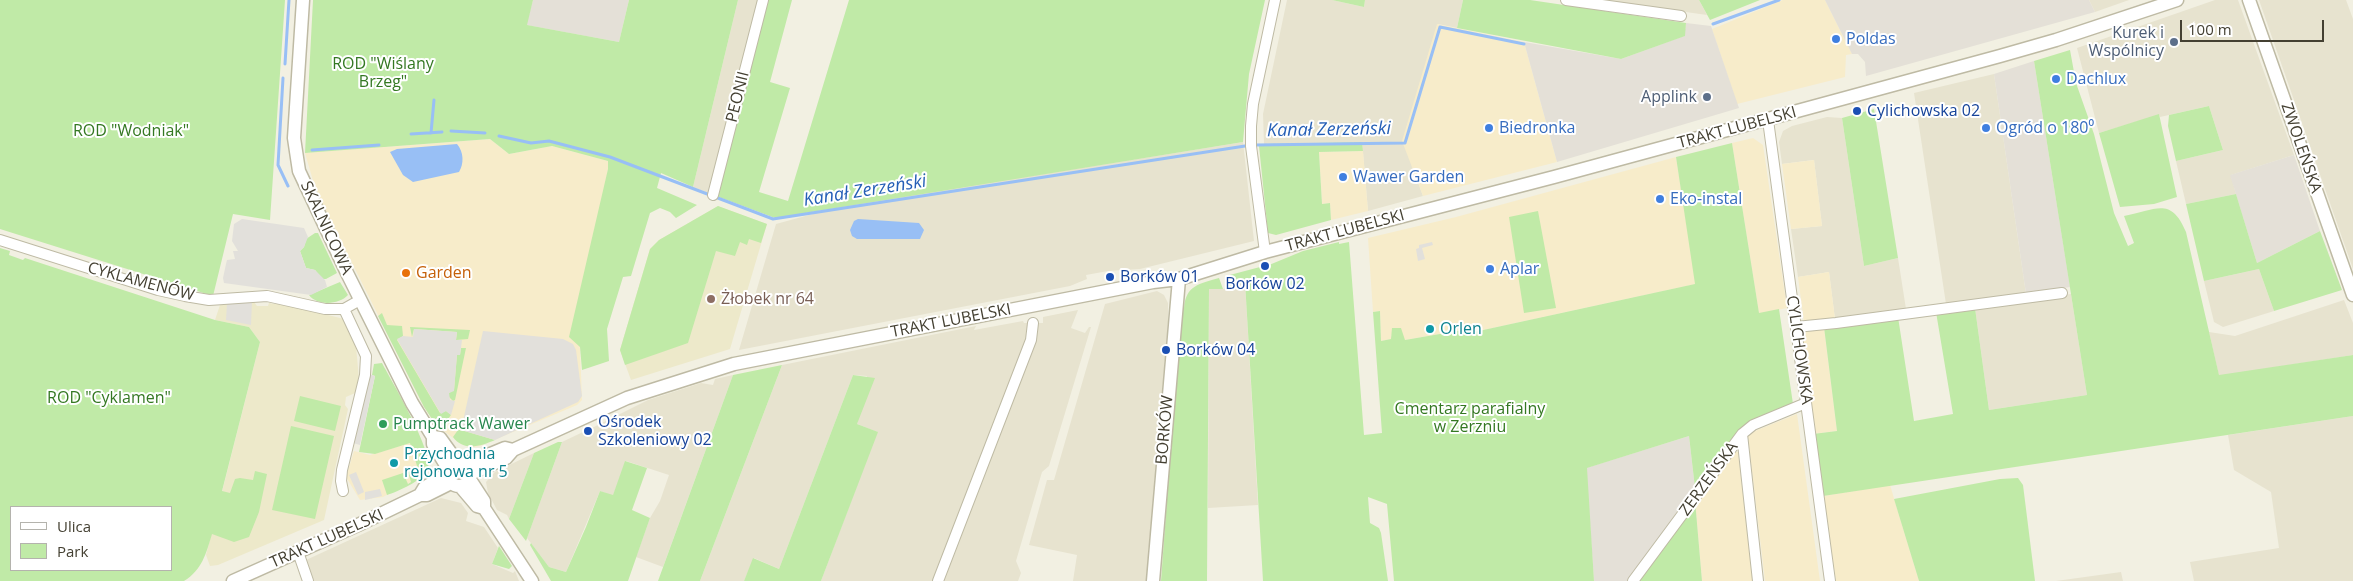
<!DOCTYPE html>
<meta charset="utf-8">
<style>
body{margin:0}
#map{position:relative;width:2353px;height:581px;overflow:hidden;background:#f2f0e2;font-family:"Open Sans",sans-serif}
canvas{display:block}
.legend{position:absolute;left:10px;top:506px;width:162px;height:65px;box-sizing:border-box;background:#fff;border:1px solid #b4b3ad;margin:0;padding:6px 9px;list-style:none;font-size:15px;color:#444032}
.legend li{display:flex;align-items:center;gap:10px;height:25px}
.legend b{width:25px;border:1px solid #b4b3ad}
.scale{position:absolute;left:2180px;top:20px;width:144px;height:22px;box-sizing:border-box;border:2px solid #444032;border-top:0;padding-left:6px;font-size:15px;line-height:18px;white-space:nowrap;color:#444032;-webkit-text-stroke:4px #fff;paint-order:stroke}
</style>
<div id="map">
<canvas width="2353" height="581"></canvas>
<ul class="legend">
<li><b style="height:6px;background:#fff"></b>Ulica</li>
<li><b style="height:14px;background:#c0eaa7"></b>Park</li>
</ul>
<div class="scale">100 m</div>
</div>
<script>
const ctx = document.querySelector('canvas').getContext('2d');
ctx.lineJoin = 'round';
function fillPath(path, color) {
  ctx.fillStyle = color;
  ctx.fill(path, 'evenodd');
}
function strokePath(path, color, width, dash) {
  ctx.strokeStyle = color;
  ctx.lineWidth = width;
  ctx.lineCap = dash ? 'butt' : 'round';
  ctx.setLineDash(dash || []);
  ctx.stroke(path);
}
function label(font, color, halo, rows, align = 'center') {
  ctx.font = font + ' "Open Sans",sans-serif';
  ctx.lineWidth = 4;
  ctx.setLineDash([]);
  ctx.textBaseline = 'middle';
  ctx.strokeStyle = halo;
  ctx.fillStyle = color;
  for (const [text, x, y, turn = 0] of rows) {
    ctx.save();
    ctx.translate(x, y);
    ctx.rotate((+turn || 0) * Math.PI / 180);
    ctx.textAlign = isNaN(turn) ? turn : align;
    if (halo) ctx.strokeText(text, 0, 0);
    ctx.fillText(text, 0, 0);
    ctx.restore();
  }
}
fillPath(new Path2D(`
 M738 0H767L716 196 693 187Z
 M1287 0H1332L1364 7 1365 0H1463L1457 28 1438 24 1413 168 1423 196 1368 211 1362 142 1264 144 1263 114Z
 M1601 0H1699L1707 15Z
 M2089 0H2129L2095 12Z
 M2215 0H2238L2294 155 2231 175 2236 194 2186 204 2176 161 2223 150 2209 106 2160 117 2159 115 2099 133 2077 48Z
 M2259 0H2346L2353 19V269Z
 M1994 74 2026 294 1946 304 1914 93Z
 M1827 117 1842 118 1864 266 1898 258 1906 309 1835 319 1829 272 1798 277 1791 229 1822 226 1814 160 1782 164 1779 142 1783 131 1792 126Z
 M1243 142 1254 241 1140 269 1108 271 1086 275 1087 279 1070 286 739 350 776 224 842 206Z
 M2259 269 2274 311 2223 327 2214 322 2204 281Z
 M1245 282 1258 505 1208 508 1209 289H1223Z
 M1157 291 1164 295 1168 303V322L1146 581H1073L1077 555 1029 545 1047 480H1054L1105 304Z
 M2071 294 2087 395 1989 410 1975 308Z
 M2344 300 2353 323V355L2219 376 2209 332 2235 336Z
 M1078 310 1071 328 1085 333 1089 327H1091L1049 466 1042 472 1016 561 1021 573 1018 581H821L877 432 857 424 867 376 853 375 779 569 754 558 744 581H700L782 365 976 326 974 330 1023 321 1024 323H1043V317Z
 M733 375 663 567 636 557 650 518 660 501 669 475 626 461 613 496 600 491 566 572 549 567 527 538 562 442 583 432 585 435 593 431 592 428 648 400 701 383 713 385 715 379Z
 M2353 416V581H2194L2190 562 2279 548 2271 492 2234 470 2228 435Z
 M534 453 509 519 507 515 497 510 488 493 486 482 495 472Z
 M441 498 461 503 468 513 466 521 484 527 498 548 492 564 513 573 515 571 519 581H314L306 560Z
 M2121 572 2123 581H2056Z`), '#e7e3cf');
fillPath(new Path2D(`
 M1783 0H1825L1852 54 1846 55 1845 77 1737 104 1712 29Z
 M1437 24 1524 42 1557 162 1423 196 1402 141Z
 M1753 138 1763 145 1787 308 1759 314 1732 143Z
 M490 139 509 154 552 146 608 161V169L580 347 582 400 577 405 480 446 474 447 461 444 436 425 424 407 316 191 305 153Z
 M1363 151 1368 211 1331 220 1330 203 1322 204 1319 152Z
 M1676 157 1696 284 1474 332 1463 330 1405 340 1393 328 1391 339 1381 341 1380 311 1373 312 1368 238 1456 217Z
 M1814 160 1822 226 1791 229 1782 164Z
 M1829 272 1835 319 1804 322 1798 277Z
 M1824 327 1837 431 1813 434 1800 330Z
 M1797 414 1820 581H1765L1748 437 1750 433Z
 M413 442 420 477 383 497 360 500 346 477 354 451 370 455Z
 M1734 451 1738 452 1753 581H1702L1695 500Z
 M1890 485 1919 581H1836L1823 496Z`), '#f7ecca');
fillPath(new Path2D(`
 M533 0H629L619 42 526 25Z
 M1825 0H2089L2095 12 1866 76 1865 62 1858 54H1852Z
 M1686 23 1711 26 1739 108 1557 162 1524 42 1621 59 1684 36Z
 M2034 61 2070 287 2026 294 1994 74Z
 M2294 155 2320 231 2257 263 2230 175Z
 M1689 436 1695 488 1627 581H1594L1586 468Z`), '#e4e0d7');
fillPath(new Path2D(`
 M718 206 767 224 730 349 631 380 620 350 650 249 659 240Z
 M221 302H254L257 306H268L269 303 275 304 276 302 344 319 356 346 359 379 355 393 346 397 345 405 348 409 324 520 218 565 210 566 206 555 260 342 249 327 215 320Z`), '#ede9ca');
fillPath(new Path2D(`
 M0 0H285L270 220 233 214 213 296 0 229Z
 M313 0H533L527 25 619 42 629 0H738L693 187 661 173 657 188 697 205 676 218 670 212 660 208 650 213 631 276 623 277 607 329 609 361 582 370 580 347 569 337 608 169V161L552 146 509 154 490 139 305 153Z
 M767 0H792L770 82 790 88 759 192 788 201 849 0H1265L1249 74 1243 142 775 218 716 196Z
 M1332 0H1365L1364 7Z
 M1463 0H1530L1686 23 1685 36 1621 59 1457 28Z
 M1699 0H1760L1710 20Z
 M2070 50 2076 83 2094 134 2114 213 2128 246 2134 243 2124 216C2156 210 2171 196 2186 232L2219 375 2353 355V416L1823 496 1813 434 1837 431 1824 327 1898 317 1914 421 1953 414 1936 312 1975 308 1989 410 2087 395 2034 61Z
 M2209 106 2223 150 2176 161 2168 126 2169 115Z
 M1874 109 1898 258 1864 266 1842 118Z
 M2159 114 2177 197 2154 204 2120 207 2099 133Z
 M1362 142 1363 151 1319 152 1322 204 1330 203 1331 220 1276 235 1268 233 1259 146 1264 144Z
 M1732 143 1759 313 1779 309 1793 404C1744 419 1725 449 1695 488L1689 436 1587 468 1594 581H1394L1387 504 1368 497 1370 523 1379 528 1381 533 1388 581H1263L1245 282 1230 287 1226 276 1260 267 1261 269 1269 267V265L1303 251 1339 242V244L1349 242 1364 435 1382 433 1373 312 1380 311 1381 341 1391 339 1392 328H1401L1405 340 1463 330 1474 332 1695 284 1676 157Z
 M2236 194 2257 263 2320 231 2342 290 2274 311 2259 269 2204 281 2186 204Z
 M718 206 767 224 761 243 749 239 747 245 740 242 735 256 716 251 688 343 625 365 620 350 650 249 659 240Z
 M1538 211 1556 308 1524 313 1509 217Z
 M315 233H318L337 273 326 279H322L315 270 306 268 300 251 304 247 306 239Z
 M0 248 10 251 9 255 23 260 25 258 215 320 249 327 260 342 222 491 230 493 235 479 240 478 253 480 255 471 267 474 259 512 249 537 234 542 212 534C206 554 202 570 184 581H0ZM11 507H171V570H11Z
 M1219 278 1223 289H1209L1207 581H1161L1181 308H1184C1186 285 1199 284 1219 278Z
 M340 282 348 295C339 305 317 306 309 295Z
 M382 313 387 325 402 326 403 336 397 340 440 413 446 411 451 415 442 427 436 425 424 407 378 316Z
 M410 327 470 330 468 339 456 340 457 332 414 329 412 337Z
 M461 348H466L455 400 453 401 449 397V393L454 390 457 354 460 355Z
 M382 363C392 382 434 452 428 469 424 480 397 492 387 495L382 480 403 473 408 484 411 482 408 472 418 469 410 443 375 454 359 452 375 376 372 375 374 364Z
 M782 365 700 581H658L733 375Z
 M853 375 875 378 857 424 878 432 821 581H744L753 558 779 569Z
 M300 396 341 406 335 431 294 421Z
 M291 426 334 436 315 519 272 510Z
 M458 430H461L495 440C481 446 464 452 453 437Z
 M558 442H562L526 541 509 519 534 453Z
 M625 461 647 468 632 510 650 518 628 581H551L530 545 531 543 549 567 566 572 586 527 600 491 613 495Z
 M2018 478 2023 485 2035 581H1919L1894 499 2000 479Z
 M1695 500 1702 581H1637Z
 M499 546 512 566 509 569 492 564Z`), '#c0eaa7');
fillPath(new Path2D(`
 M242 219 304 228 308 237 304 247 300 251 306 268 315 270 325 280 327 287 311 295 224 283 223 278 226 264 227 260 235 259 233 251H238L232 241 234 224Z
 M1432 242 1433 245 1422 248 1425 259 1418 261 1416 249 1419 248V245Z
 M252 301 251 325 226 320 227 303Z
 M414 329 457 332 456 340H462L460 355H457L454 391 449 393 450 400 455 401 451 415 446 411 441 414 397 339 403 336 413 337Z
 M483 331 563 339 573 344 576 350 582 396 578 402 495 440 461 430Z
 M369 374 375 376 360 445 353 443Z
 M356 472 364 492 358 495 349 475Z
 M380 489 382 496 365 500V492Z`), '#e2e0db');
fillPath(new Path2D(`
 M457 144C464 152 464 164 459 172L413 182 403 175 390 152 397 149Z
 M858 219 919 223 924 230 920 239H857L852 236 850 230 854 221Z`), '#98bff5');
strokePath(new Path2D(`
 M1713 24 1779 0
 M285 64 289 0
 M283 78 278 165 288 186
 M451 131 485 133
 M431 133 434 100
 M411 134 442 132
 M499 136 531 143 549 141 610 157 773 219 1245 146
 M1256 145 1405 143 1440 27 1524 44
 M312 150 379 145`), '#98bff5', 3);
const minor = new Path2D(`
 M1566 0 1681 16
 M1768 120 1830 581
 M713 195 763 0
 M0 240 158 290 185 296 209 300 267 296 325 309H344L360 300
 M1265 252 1251 146V126L1253 104 1275 0
 M1796 327 1836 323 2062 293
 M1742 434 1758 581
 M343 491 341 481 342 470 365 375 366 356 344 309
 M298 552 308 581
 M938 581 1031 340 1033 323
 M1633 581 1742 434 1753 425 1806 403`);
const tertiary = new Path2D(`
 M303 0 294 138 299 171 347 273 412 403 433 437V444L449 470
 M2249 0 2353 295
 M433 437 440 438 458 463
 M448 475a11 11 0 1 1 22 0a11 11 0 1 1-22 0Z
 M464 465 505 448 513 450
 M470 474 506 458 513 450 627 398 734 364 1153 282 1179 279 1265 252 1554 177 2000 56 2056 40 2177 0
 M469 478 484 501V508L532 581
 M460 486 477 506 484 508
 M421 493 424 488 447 474
 M233 581 358 525 420 495H427L451 483
 M1153 581 1179 279`);
strokePath(minor, '#bebaa4', 12);
strokePath(tertiary, '#bebaa4', 15);
strokePath(minor, '#fff', 10);
strokePath(tertiary, '#fff', 12);
for (const [x, y, r, color] of [
 [1836,39,5,"#3f7fe0"],
 [2174,42,5,"#5c6f8a"],
 [2056,79,5,"#3f7fe0"],
 [1707,97,5,"#5c6f8a"],
 [1857,111,5,"#1a4fb4"],
 [1489,128,5,"#3f7fe0"],
 [1986,128,5,"#3f7fe0"],
 [1343,177,5,"#3f7fe0"],
 [1660,199,5,"#3f7fe0"],
 [1265,266,5,"#1a4fb4"],
 [1490,269,5,"#3f7fe0"],
 [406,273,5,"#e8710a"],
 [1110,277,5,"#1a4fb4"],
 [711,299,5,"#8d6e63"],
 [1430,329,5,"#0f9aa8"],
 [1166,350,5,"#1a4fb4"],
 [383,424,5,"#2e9e5b"],
 [588,431,5,"#1a4fb4"],
 [394,463,5,"#0f9aa8"]
]) {
  const dot = new Path2D();
  dot.arc(x, y, r, 0, 2 * Math.PI);
  ctx.fillStyle = color;
  ctx.fill(dot);
  strokePath(dot, '#fff', 2);
}
label('16px', '#4e5e75', '#fff', [
 ["Kurek i",2164,33],
 ["Wspólnicy",2164,51],
 ["Applink",1697,97]
], 'right');
label('16px', '#366cbe', '#fff', [
 ["Poldas",1846,39],
 ["Dachlux",2066,79],
 ["Biedronka",1499,128],
 ["Ogród o 180⁰",1996,128],
 ["Wawer Garden",1353,177],
 ["Eko-instal",1670,199],
 ["Aplar",1500,269]
], 'left');
label('16px', '#347822', '#fff', [
 ["ROD \"Wiślany",383,64],
 ["Brzeg\"",383,82],
 ["ROD \"Wodniak\"",131,131],
 ["ROD \"Cyklamen\"",109,398],
 ["Cmentarz parafialny",1470,409],
 ["w Zerzniu",1470,427]
]);
label('16px', '#444032', '#fff', [
 ["PEONII",738,97,-76],
 ["TRAKT LUBELSKI",1737,128,-15],
 ["ZWOLEŃSKA",2301,148,71],
 ["SKALNICOWA",326,228,65],
 ["TRAKT LUBELSKI",1345,231,-15],
 ["CYKLAMENÓW",141,282,15],
 ["TRAKT LUBELSKI",951,321,-11],
 ["CYLICHOWSKA",1799,350,82],
 ["BORKÓW",1165,430,-85],
 ["ZERZEŃSKA",1709,479,-54],
 ["TRAKT LUBELSKI",327,539,-24]
]);
label('16px', '#164399', '#fff', [
 ["Cylichowska 02",1867,111],
 ["Borków 01",1120,277],
 ["Borków 02",1265,284,"center"],
 ["Borków 04",1176,350],
 ["Ośrodek",598,422],
 ["Szkoleniowy 02",598,440]
], 'left');
label('16px', '#c56008', '#fff', [
 ["Garden",416,273]
], 'left');
label('16px', '#785e54', '#fff', [
 ["Żłobek nr 64",721,299]
], 'left');
label('16px', '#0d838f', '#fff', [
 ["Orlen",1440,329],
 ["Przychodnia",404,454],
 ["rejonowa nr 5",404,472]
], 'left');
label('16px', '#27864d', '#fff', [
 ["Pumptrack Wawer",393,424]
], 'left');
label('italic 18px', '#255fb6', '#fff', [
 ["Kanał Zerzeński",1329,130,-1],
 ["Kanał Zerzeński",865,191,-9]
]);
</script>
